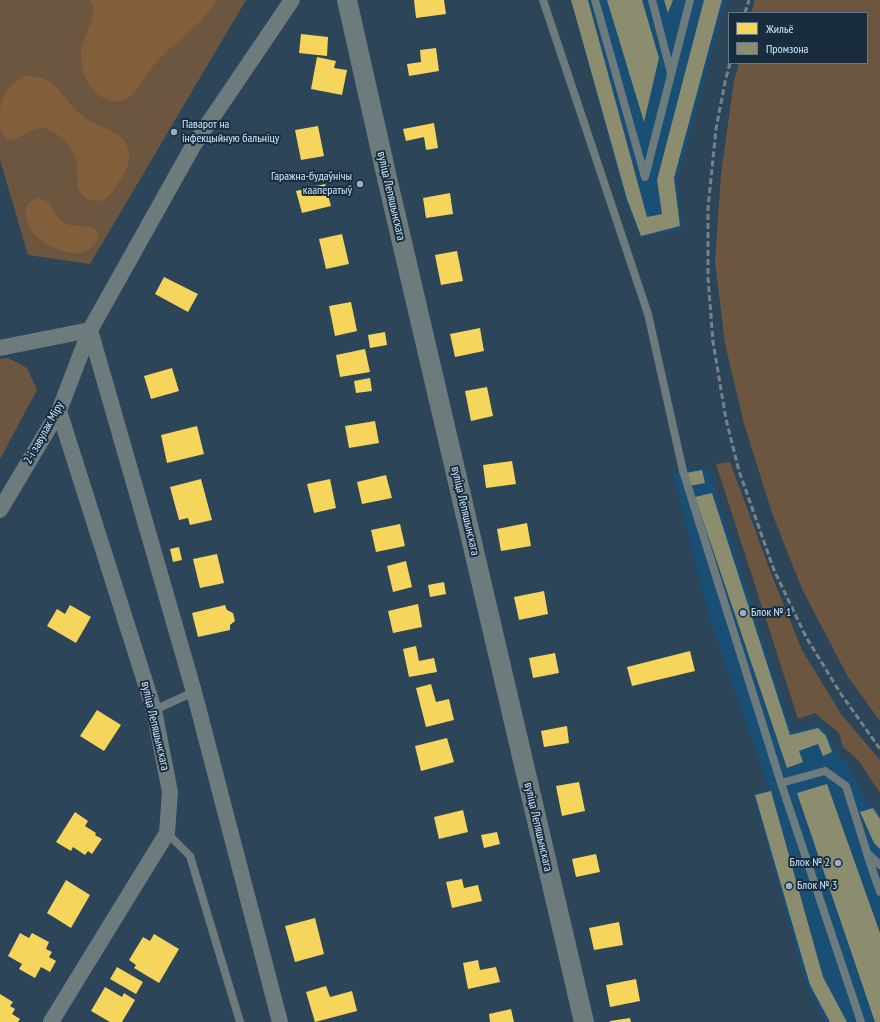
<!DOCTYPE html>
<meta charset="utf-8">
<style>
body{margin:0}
#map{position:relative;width:880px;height:1022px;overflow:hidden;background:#2c4559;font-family:"PT Sans Narrow",sans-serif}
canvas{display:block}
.legend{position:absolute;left:728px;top:12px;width:140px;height:52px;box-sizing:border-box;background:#192d3e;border:1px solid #62788b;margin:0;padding:5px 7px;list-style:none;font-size:12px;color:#cfe8fe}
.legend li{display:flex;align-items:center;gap:8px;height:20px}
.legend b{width:20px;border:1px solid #62788b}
</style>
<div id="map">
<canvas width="880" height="1022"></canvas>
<ul class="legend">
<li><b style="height:11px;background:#f6d55c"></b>Жильё</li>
<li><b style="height:11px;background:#8c8c6e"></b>Промзона</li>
</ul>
</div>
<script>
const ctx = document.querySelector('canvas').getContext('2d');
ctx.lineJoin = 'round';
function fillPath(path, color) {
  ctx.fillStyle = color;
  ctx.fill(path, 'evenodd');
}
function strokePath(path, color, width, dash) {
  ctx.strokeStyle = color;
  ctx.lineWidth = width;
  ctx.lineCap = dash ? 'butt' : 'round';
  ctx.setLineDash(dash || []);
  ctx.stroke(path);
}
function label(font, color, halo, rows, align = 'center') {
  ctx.font = font + ' "PT Sans Narrow",sans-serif';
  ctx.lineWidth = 4;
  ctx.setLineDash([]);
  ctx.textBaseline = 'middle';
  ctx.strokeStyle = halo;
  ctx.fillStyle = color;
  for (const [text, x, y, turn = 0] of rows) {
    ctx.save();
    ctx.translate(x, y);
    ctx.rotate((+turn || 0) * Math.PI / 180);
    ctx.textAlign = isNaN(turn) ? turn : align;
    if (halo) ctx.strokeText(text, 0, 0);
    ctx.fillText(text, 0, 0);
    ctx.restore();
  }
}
fillPath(new Path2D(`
 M571 0H726L677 179 682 229 640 238 625 200Z
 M708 467 792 731 819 725 829 734 836 753 846 762 869 805H874L880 814V1022H826L807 987 753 794 769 789 709 617 673 473Z`), '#194e75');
fillPath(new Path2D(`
 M0 0H246L90 264 28 255 0 160Z
 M755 0H880V721L848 677 802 589 772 513 744 424 725 344 715 262 721 174 734 81 739 63H867V13H751Z
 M8 358 27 368 37 390 0 459V359Z
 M730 462 772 576 802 650 841 714 880 760V793L859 761 843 747 839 733 815 713 798 719 716 464Z`), '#6d563f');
fillPath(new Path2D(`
 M90 0H218C210 10 203 19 194 27 179 42 162 53 150 70 143 79 136 94 125 99 104 108 86 86 82 68 81 63 81 57 81 52 82 36 100 17 90 0Z
 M23 76C61 74 60 100 85 118 101 129 130 132 129 157 129 164 126 171 122 177 117 184 112 196 103 200 92 204 80 197 78 186 77 180 78 173 77 167 76 154 69 142 58 135 53 132 49 129 44 128 30 126 21 141 7 140L0 129C0 99 0 94 23 76Z
 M39 198C55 202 53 218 67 224 75 228 91 224 96 230 104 239 88 252 79 253 74 254 69 252 64 251 56 249 48 246 42 241 28 232 15 203 39 198Z`), '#825f3a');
fillPath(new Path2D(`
 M414 0H444L446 14 416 18Z
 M301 34 328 37 327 56 299 53Z
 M436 48 439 71 409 76 407 64 421 62 420 50Z
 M317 57 336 61 334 68 347 70 342 95 311 89Z
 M434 123 438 148 426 150 424 137 406 141 403 129Z
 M318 126 324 156 301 160 295 130Z
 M325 184 331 206 302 213 296 191Z
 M450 193 453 214 426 218 423 198Z
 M342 234 349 264 326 269 319 239Z
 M457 251 463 281 441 285 435 255Z
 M164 277 198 294 188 312 155 294Z
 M351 302 357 331 335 336 329 306Z
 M480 328 484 351 455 357 450 334Z
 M385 332 387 345 370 348 368 335Z
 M365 349 370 372 340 377 336 355Z
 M172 368 179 391 151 399 144 376Z
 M370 378 372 391 356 393 354 381Z
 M487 387 493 416 471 421 465 391Z
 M375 421 379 443 349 448 345 426Z
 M197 426 204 454 167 463 161 435Z
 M512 461 516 484 486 488 483 465Z
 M386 475 392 498 362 504 357 482Z
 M201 479 212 520 190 525 188 518 179 520 170 487Z
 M330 479 336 508 314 513 307 484Z
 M527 523 531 546 501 551 497 529Z
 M400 524 405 546 376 552 371 530Z
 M179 547 182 560 173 562 170 549Z
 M217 554 224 583 200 588 193 559Z
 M406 561 412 587 393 592 387 566Z
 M444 582 446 594 430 597 428 585Z
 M544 591 548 614 519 620 514 597Z
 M418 604 422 627 393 633 388 611Z
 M70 605 91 617 76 643 47 626 57 609 65 614Z
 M225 605 227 610 233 613 235 621 230 625V630L198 637 192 613Z
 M416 646 419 661 434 658 437 672 409 677 403 649Z
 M690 651 695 671 632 686 627 667Z
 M555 653 559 673 533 678 529 658Z
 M431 684 436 702 449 699 454 720 426 727 416 688Z
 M97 710 121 725 104 751 80 736Z
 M567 726 569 743 544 747 541 731Z
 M447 738 454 762 421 771 415 746Z
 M579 782 585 811 562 816 556 786Z
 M463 810 468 832 439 839 434 817Z
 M75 812 88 821 85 826 96 833 95 835 102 839 92 854 88 851 85 855 73 847 71 851 56 842Z
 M497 832 500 844 484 848 481 835Z
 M596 854 600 872 576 877 572 859Z
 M462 879 464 888 478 885 482 901 452 908 446 882Z
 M66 880 90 895 71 928 47 913Z
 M315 918 324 954 295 962 285 926Z
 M619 922 623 945 594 950 589 928Z
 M20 933 29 938 32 933 49 942 46 949 52 952 49 957 56 961 50 972 41 967 35 978 19 969 22 964 8 956Z
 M154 934 179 949 159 983 134 968 136 965 129 960 143 937 150 941Z
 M478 960 480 970 496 967 500 982 468 989 463 963Z
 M117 967 143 982 136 994 110 979Z
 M636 979 640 1001 610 1007 606 985Z
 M326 986 330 997 352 991 357 1011 315 1022 306 992Z
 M105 987 122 997 124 993 135 1000 122 1022H110L91 1011Z
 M0 994 13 1002 10 1006 15 1009 12 1014 20 1019 18 1022H0Z
 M511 1009 514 1022H490L489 1014Z
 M630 1018 631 1022H610V1021Z`), '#f6d55c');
fillPath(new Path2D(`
 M571 0H588L647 217 662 214 657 180 704 0H722L674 178 680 226 641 236 627 199Z
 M607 0H642L659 58 644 122Z
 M664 0H673L668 13Z
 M702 470 705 483 689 486 686 473Z
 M712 493 790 735 818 728 826 736 832 752 823 756 818 744 799 751 803 762 787 768 695 497Z
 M827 784 880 933V1022H875L797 793Z
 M771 791 823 977 847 1022H830L810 985 755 795Z
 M873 808 880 819V849L874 843 860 812Z`), '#8c8c6e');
strokePath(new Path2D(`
 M543 0 648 314 683 471 781 783 861 1022
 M595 0 645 177 690 0
 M652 0 671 73
 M154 710 194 692
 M781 783 825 771 846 786 867 853 880 865
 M167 833 190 856 240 1022
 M867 854 880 892`), '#6d7b7d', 8);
strokePath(new Path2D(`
 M90 330 194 692 280 1022
 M0 348 90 330
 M0 510 59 411 90 330 193 146 292 0
 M51 1022 167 833 170 792 154 710 59 411`), '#6d7b7d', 16);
strokePath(new Path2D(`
 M347 0 387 178 584 1022`), '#6d7b7d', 20);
strokePath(new Path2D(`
 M745 13 749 0
 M730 63 725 82 716 129 708 208V277L713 342 726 419 739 471 774 570 806 637 841 694 880 749`), '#74838a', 3, [6, 3]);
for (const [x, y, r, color] of [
 [174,132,4,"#96afc4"],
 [360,184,4,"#96afc4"],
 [743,613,4,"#96afc4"],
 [838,863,4,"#96afc4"],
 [789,886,4,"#96afc4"]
]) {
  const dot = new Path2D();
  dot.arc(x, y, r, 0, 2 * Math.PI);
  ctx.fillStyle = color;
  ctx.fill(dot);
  strokePath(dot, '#192d3e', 1.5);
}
label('12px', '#cfe8fe', '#192d3e', [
 ["Паварот на",182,125],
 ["інфекцыйную бальніцу",182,139],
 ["Гаражна-будаўнічы",352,177,"right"],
 ["кааператыў",352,191,"right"],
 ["Блок № 1",751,613],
 ["Блок № 2",830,863,"right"],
 ["Блок № 3",797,886]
], 'left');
label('12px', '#cfe8fe', '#192d3e', [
 ["вуліца Лепяшынскага",391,196,77],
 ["2-і завулак Міру",44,433,-61],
 ["вуліца Лепяшынскага",465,511,77],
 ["вуліца Лепяшынскага",155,726,77],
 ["вуліца Лепяшынскага",538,827,77]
]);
</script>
